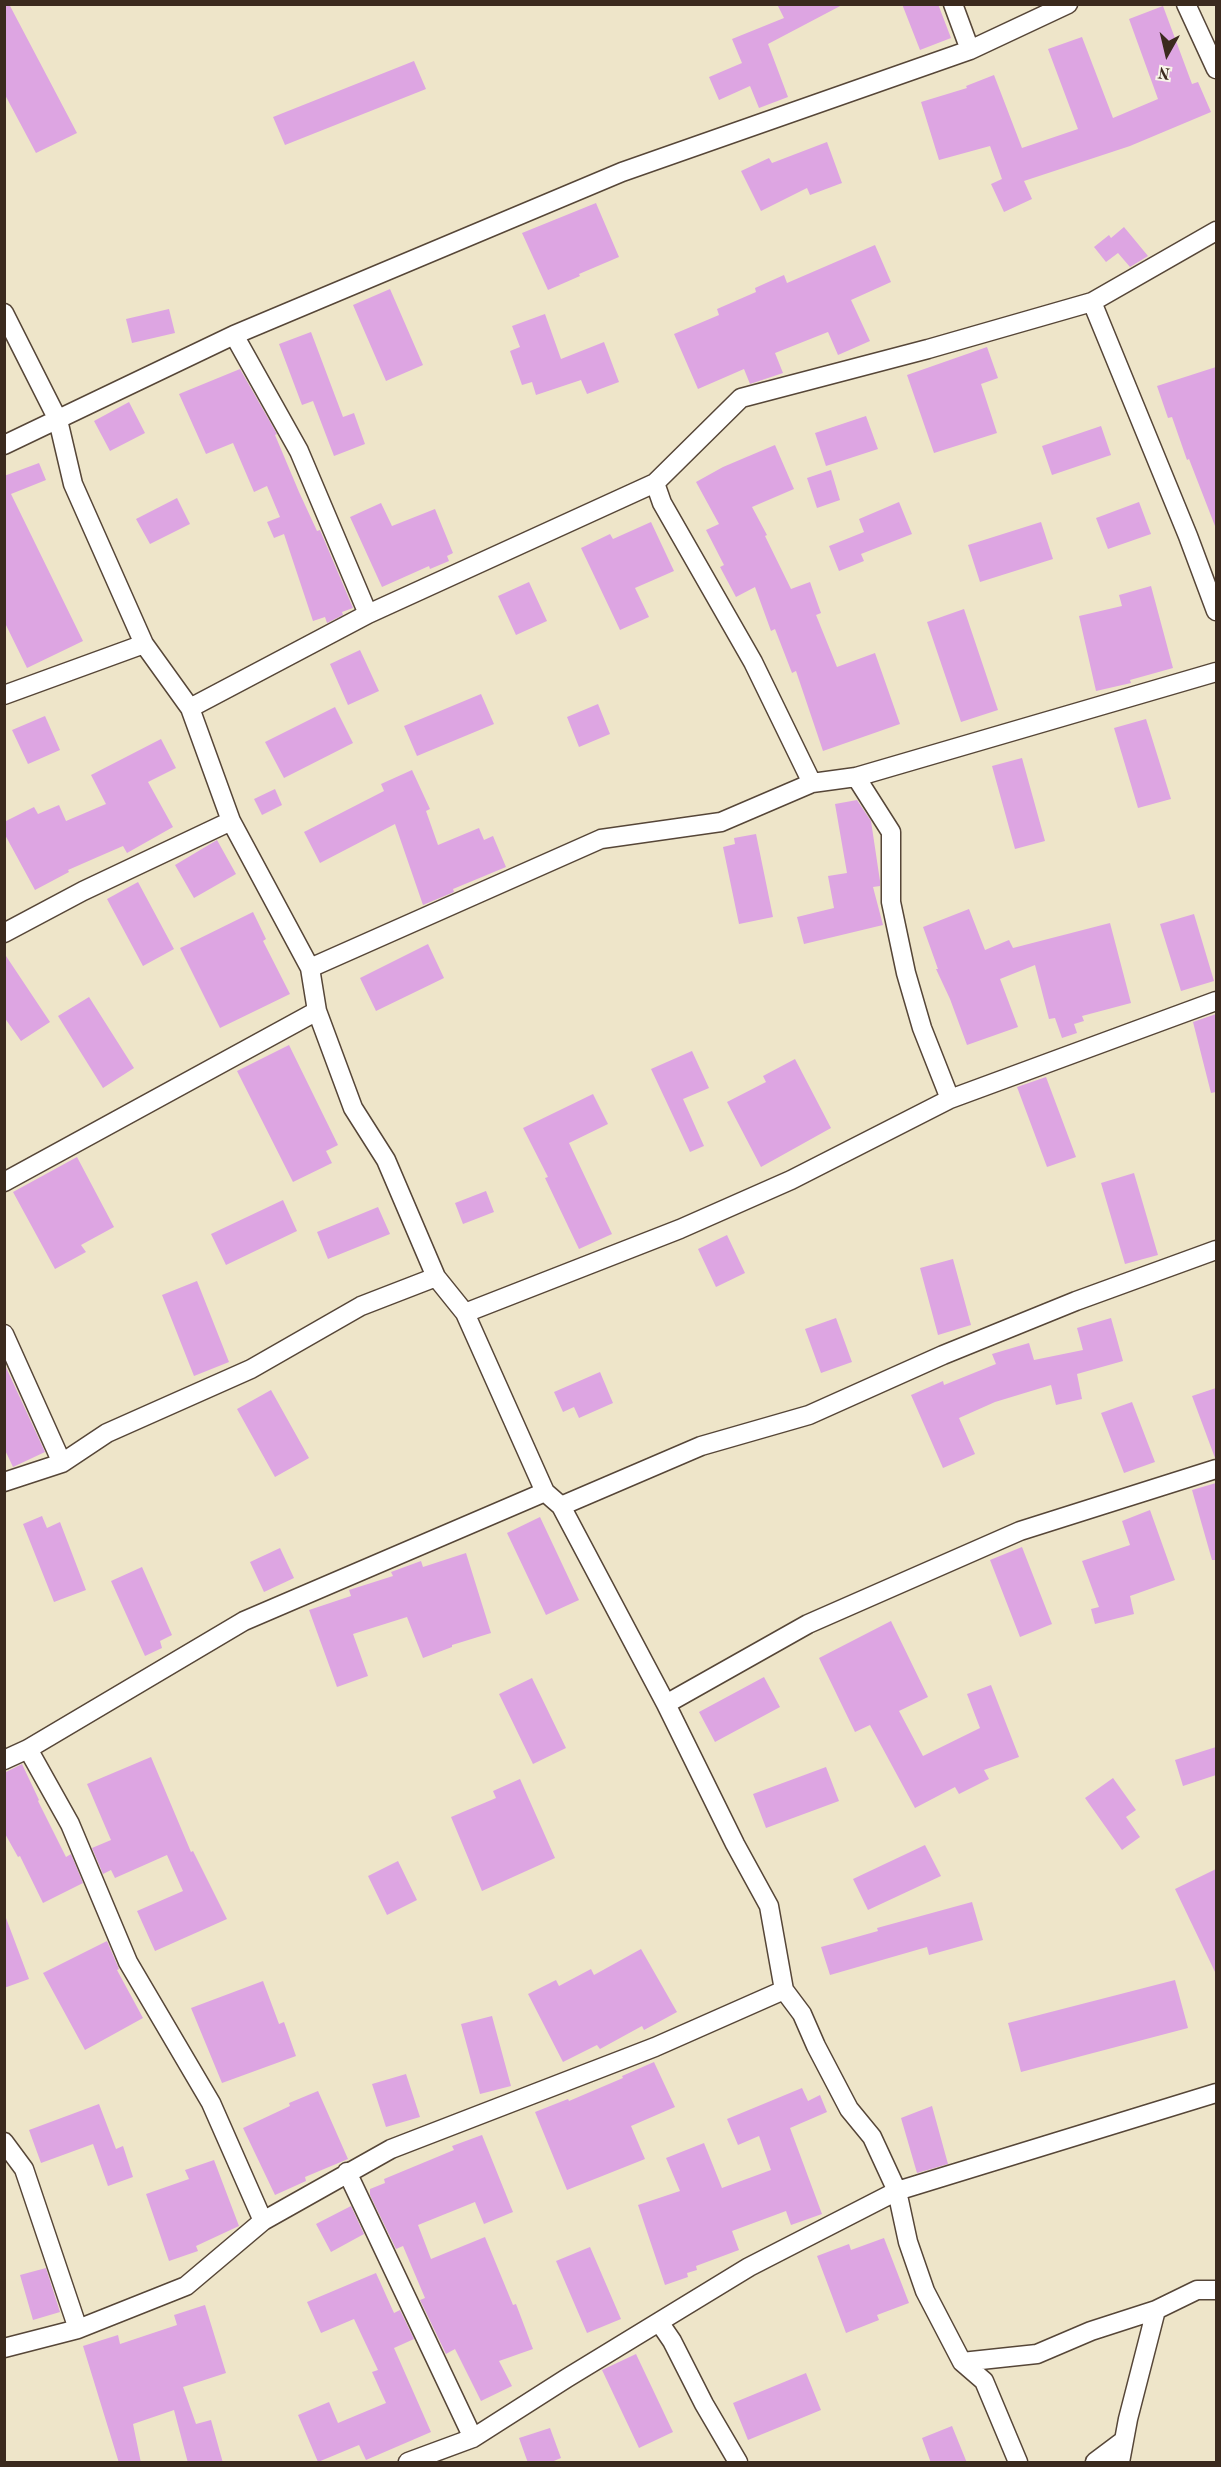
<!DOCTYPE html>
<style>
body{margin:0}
#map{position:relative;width:1221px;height:2467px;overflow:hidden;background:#eee5c9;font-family:"Old Standard TT",serif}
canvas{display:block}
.frame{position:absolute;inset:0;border:6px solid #3b2a1e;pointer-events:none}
.north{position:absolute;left:1137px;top:24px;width:60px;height:60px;-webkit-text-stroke:4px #f7f3e8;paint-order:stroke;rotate:188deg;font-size:16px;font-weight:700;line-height:24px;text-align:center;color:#3b2a1e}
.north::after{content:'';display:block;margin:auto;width:21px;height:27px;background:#3b2a1e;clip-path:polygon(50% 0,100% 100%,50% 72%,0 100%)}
</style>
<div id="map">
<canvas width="1221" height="2467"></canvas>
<div class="frame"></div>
<div class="north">N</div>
</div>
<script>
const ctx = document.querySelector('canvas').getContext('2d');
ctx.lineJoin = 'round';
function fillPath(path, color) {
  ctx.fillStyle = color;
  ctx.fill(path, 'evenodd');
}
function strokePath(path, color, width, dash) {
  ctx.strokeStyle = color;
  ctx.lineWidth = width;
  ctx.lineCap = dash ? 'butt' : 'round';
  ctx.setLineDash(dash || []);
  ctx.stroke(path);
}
fillPath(new Path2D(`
 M4 4H9L77 133 36 153 4 93Z
 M777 4H844L768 44 788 97 759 108 750 86 719 100 709 77 742 63 732 39 784 18Z
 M902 4H938L951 38 920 50Z
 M1163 6 1192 84 1198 82 1211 112 1130 146 1024 181 1032 199 1004 212 991 184 1002 179 990 146 939 160 921 102 967 88 966 86 994 75 1022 148 1078 129 1048 49 1082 37 1113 118 1158 99 1129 19Z
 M414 61 426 89 285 145 273 117Z
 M827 142 842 183 810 195 807 188 761 211 741 171 769 158 772 163Z
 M596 203 619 257 579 274 580 276 548 290 522 233Z
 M1124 227 1148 256 1130 267 1118 253 1106 262 1094 247 1109 235 1111 238Z
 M875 245 891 282 851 300 870 341 838 355 828 332 775 353 783 373 750 384 744 369 698 389 674 334 719 315 717 309 756 292 755 288 784 275 787 283Z
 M390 289 423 365 386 381 353 305Z
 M169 309 175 333 132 343 126 319Z
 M545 314 561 359 604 342 619 382 587 394 581 380 536 395 532 382 522 385 510 351 520 347 512 326Z
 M311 332 343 417 354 413 365 444 334 456 313 401 302 405 279 344Z
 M987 347 998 378 981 384 997 433 934 453 907 375Z
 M1216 367V526H1215L1189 459 1187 460 1172 417 1168 418 1157 386Z
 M240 369 277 434 275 435 299 492 317 531 320 530 353 608 342 612 343 615 327 623 325 617 313 621 284 534 274 538 267 522 280 517 267 486 254 492 233 443 206 454 179 394Z
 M129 402 145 433 110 451 94 421Z
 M866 416 878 449 826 466 815 433Z
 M1101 426 1111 455 1052 475 1042 446Z
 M775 445 794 489 752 507 767 535 765 536 791 589 810 582 821 613 816 615 837 667 875 653 900 724 823 751 796 671 792 673 775 629 771 631 755 587 736 597 720 567 724 565 706 530 719 524 696 482 723 467Z
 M39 463 46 480 11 494 83 641 27 668 4 621V476Z
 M831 470 840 500 817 508 807 478Z
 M177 498 190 524 150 544 136 519Z
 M899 502 912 534 861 554 864 561 839 571 829 546 864 532 859 519Z
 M1139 502 1151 534 1108 549 1096 518Z
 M381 503 392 526 435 509 453 553 447 556 449 561 430 569 429 566 382 587 350 517Z
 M651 522 674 571 635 588 649 617 620 630 581 548 610 534 613 539Z
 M1041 522 1053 559 980 582 968 545Z
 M529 582 547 621 516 635 498 596Z
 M1151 586 1173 668 1130 680 1131 683 1096 691 1079 616 1122 606 1119 595Z
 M964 609 998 710 961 722 927 622Z
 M360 650 379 691 348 705 330 664Z
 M481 694 494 724 417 756 404 726Z
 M598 704 610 734 579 747 567 717Z
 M335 707 353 743 284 778 265 742Z
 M45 716 60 750 28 764 12 730Z
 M1146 719 1171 799 1138 808 1114 728Z
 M161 739 176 768 148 782 173 827 127 853 123 846 68 870 69 872 35 890 4 833V822L34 807 38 814 59 805 66 821 106 804 91 775Z
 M1022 758 1045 841 1015 849 992 766Z
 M412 770 430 809 426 811 438 845 479 828 484 840 493 836 506 867 453 889 454 892 423 905 395 824 320 863 304 832 384 791 381 784Z
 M275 789 282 805 262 815 254 799Z
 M857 800 871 821 880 881V886L873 887 883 925 804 944 797 917 834 908 828 876 847 873 835 804Z
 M756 834 773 917 739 924 723 847 735 844 734 838Z
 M217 840 236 874 194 898 175 865Z
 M138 882 174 949 143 966 107 899Z
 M969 909 985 950 1009 940 1013 948 1110 923 1131 1003 1082 1016 1084 1021 1074 1024 1077 1033 1062 1038 1055 1018 1049 1019 1035 965 1000 979 1018 1027 967 1045 950 999 936 969H938L923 927Z
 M253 912 266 939 263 941 290 994 220 1028 180 948Z
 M1194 914 1214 981 1181 991 1160 924Z
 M428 944 444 978 376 1011 360 978Z
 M4 953 50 1022 21 1041 4 1017Z
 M89 997 134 1068 103 1088 58 1016Z
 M1216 1014V1092L1211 1093 1193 1022Z
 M289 1045 338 1145 326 1151 332 1163 293 1182 237 1071Z
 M692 1051 709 1088 683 1099 704 1146 690 1152 651 1069Z
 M795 1059 831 1128 761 1167 727 1102 766 1082 763 1076Z
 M1046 1077 1076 1157 1047 1167 1017 1087Z
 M593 1094 608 1124 569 1143 612 1234 579 1249 545 1178 548 1177 523 1128Z
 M77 1157 114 1227 81 1245 86 1252 55 1269 13 1192Z
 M1134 1173 1158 1255 1125 1264 1101 1183Z
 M486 1191 494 1212 463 1224 455 1203Z
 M283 1200 297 1231 226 1265 211 1234Z
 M378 1207 390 1234 328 1259 317 1232Z
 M727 1235 745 1273 716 1287 698 1249Z
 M953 1259 971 1325 938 1335 920 1268Z
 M197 1281 229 1362 194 1376 162 1295Z
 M836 1318 852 1362 821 1373 805 1329Z
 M1111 1318 1123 1361 1077 1374 1082 1399 1056 1405 1051 1385 995 1402 959 1418 975 1454 943 1468 911 1395 943 1381 944 1385 996 1364 992 1354 1029 1343 1034 1360 1083 1350 1077 1328Z
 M4 1363 45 1452 13 1467 4 1448Z
 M600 1372 613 1403 579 1418 574 1407 563 1412 554 1392Z
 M1216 1388V1458H1215L1192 1396Z
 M271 1390 309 1458 275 1477 237 1409Z
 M1132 1402 1155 1462 1124 1473 1101 1413Z
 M1216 1483V1560H1212L1192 1490Z
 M1150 1510 1175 1580 1130 1596 1134 1614 1095 1624 1091 1609 1099 1607 1082 1561 1130 1545 1122 1521Z
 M42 1516 47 1528 60 1522 86 1590 54 1602 23 1524Z
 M540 1517 579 1600 546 1615 507 1533Z
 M1022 1547 1052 1624 1020 1637 990 1560Z
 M280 1548 294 1578 264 1592 250 1562Z
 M466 1553 491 1633 452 1645V1647L423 1658 407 1617 353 1634 368 1676 337 1687 309 1610 351 1596 349 1590 393 1576 391 1572 421 1561 423 1567Z
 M142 1567 172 1635 160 1641 162 1648 145 1656 111 1581Z
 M891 1621 928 1697 899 1711 923 1756 980 1728 967 1694 991 1685 1019 1757 984 1770 989 1779 959 1794 955 1787 915 1808 870 1725 855 1732 819 1658Z
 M764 1677 780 1707 715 1742 699 1712Z
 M532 1678 566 1748 533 1764 499 1694Z
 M1216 1747V1775L1183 1786 1175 1760Z
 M151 1757 191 1852 193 1851 227 1919 155 1951 137 1911 183 1891 167 1855 115 1878 111 1870 103 1874 92 1848 111 1840 87 1784Z
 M22 1764 39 1800 38 1801 66 1857 71 1854 83 1883 43 1903 20 1856 18 1857 4 1832V1773Z
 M826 1767 839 1801 766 1828 753 1794Z
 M1113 1778 1136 1810 1126 1817 1140 1837 1122 1850 1085 1798Z
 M520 1779 555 1858 482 1891 451 1817 496 1798 493 1791Z
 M925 1845 941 1876 868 1910 853 1879Z
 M398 1861 417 1900 387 1915 368 1876Z
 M1216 1869V1974L1175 1889Z
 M972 1902 983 1940 929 1955 927 1947 830 1975 821 1947 878 1931 877 1928Z
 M6 1918 29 1979 4 1988V1919Z
 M107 1941 119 1969 117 1970 143 2018 85 2050 43 1973Z
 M641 1949 677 2012 644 2030 642 2026 600 2049 597 2045 563 2062 528 1994 556 1980 559 1986 591 1969 594 1975Z
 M1175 1980 1188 2028 1021 2072 1008 2023Z
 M263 1981 279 2024 284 2022 296 2056 222 2083 191 2008Z
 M492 2016 511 2086 480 2094 461 2024Z
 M654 2062 675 2107 631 2126 645 2159 567 2190 535 2112 568 2099 569 2101 623 2078 622 2076Z
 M406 2074 420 2117 386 2127 372 2084Z
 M802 2088 808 2101 820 2095 827 2112 790 2128 822 2214 791 2225 786 2211 732 2231 739 2250 696 2266 697 2270 687 2273 688 2277 665 2285 638 2205 680 2191 666 2158 704 2143 722 2188 771 2170 759 2136 738 2145 727 2119Z
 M318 2091 348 2159 305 2177 306 2181 275 2195 243 2128 290 2106 289 2103Z
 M99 2104 116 2149 123 2146 133 2177 108 2186 93 2144 41 2163 29 2130Z
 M932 2106 948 2164 917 2173 901 2118Z
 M482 2135 513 2212 484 2224 475 2202 418 2225 431 2259 485 2237 513 2305 516 2304 533 2349 499 2361 512 2386 481 2401 455 2349 446 2354 420 2300 425 2298 403 2246 396 2249 370 2195V2189L385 2183 384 2179 454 2150 452 2146Z
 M214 2160 239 2226 196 2246 198 2251 169 2261 146 2194 189 2179 185 2170Z
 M351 2206 364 2234 331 2252 316 2224Z
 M884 2238 909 2303 877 2315 879 2320 846 2333 817 2256 849 2244 851 2250Z
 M590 2247 621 2319 587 2333 556 2261Z
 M46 2268 60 2312 33 2320 20 2275Z
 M376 2273 394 2313 400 2310 414 2339 394 2348 431 2432 366 2460 359 2445 318 2462 298 2415 329 2402 338 2423 386 2403 372 2372 378 2370 354 2319 321 2333 307 2302Z
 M205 2305 226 2373 183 2387 196 2424 211 2420 223 2463H188L174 2410 133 2424 141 2463H119L83 2346 118 2335 120 2344 177 2325 174 2315Z
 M636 2354 673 2432 639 2448 602 2370Z
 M806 2373 821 2410 748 2440 733 2403Z
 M952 2426 967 2463H931L922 2438Z
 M550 2428 561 2458 549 2463H528L519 2438Z`), '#dda5e2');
const minor = new Path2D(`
 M953 4 970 50
 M1186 4 1216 69
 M1092 302 1188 536 1216 611
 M4 313 58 420 73 484 144 644 190 708 231 821 310 968 317 1011 353 1108 386 1160 436 1277 465 1313 545 1492 561 1506 666 1704 735 1844 769 1906 784 1990 802 2014 816 2046 849 2109 872 2137 897 2191 908 2242 925 2291 962 2362 984 2381 1018 2462
 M234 335 299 451 368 614
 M4 445 234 335 622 172 970 50 1068 4
 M655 483 662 503 753 662 812 783
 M4 695 144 644
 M190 708 368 614 655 483 741 398 928 349 1092 302 1216 231
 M856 777 891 832V902L906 973 922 1028 950 1099
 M4 933 83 891 231 821
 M310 968 601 839 721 822 812 783 856 777 1216 672
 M4 1182 317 1011
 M465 1313 680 1229 791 1180 950 1099 1216 1001
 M4 1334 62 1463
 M4 1482 62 1463 107 1433 251 1369 361 1306 436 1277
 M561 1506 701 1446 809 1415 943 1355 1076 1301 1216 1250
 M666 1704 808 1624 1020 1531 1216 1469
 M28 1749 70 1824 128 1962 211 2103 263 2221
 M4 1760 28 1749 244 1621 545 1492
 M4 2142 24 2169 78 2329
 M347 2172 473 2438
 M659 2322 672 2341 704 2404 738 2462
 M4 2348 78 2329 186 2286 263 2221 391 2149 655 2047 784 1990
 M962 2362 1037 2354 1091 2331 1156 2310 1197 2290H1216
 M408 2462 473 2438 567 2378 749 2267 897 2191 1216 2093
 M1095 2462 1123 2441
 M1120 2462 1128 2419 1156 2310`);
strokePath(minor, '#564638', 21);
strokePath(minor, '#fff', 18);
</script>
